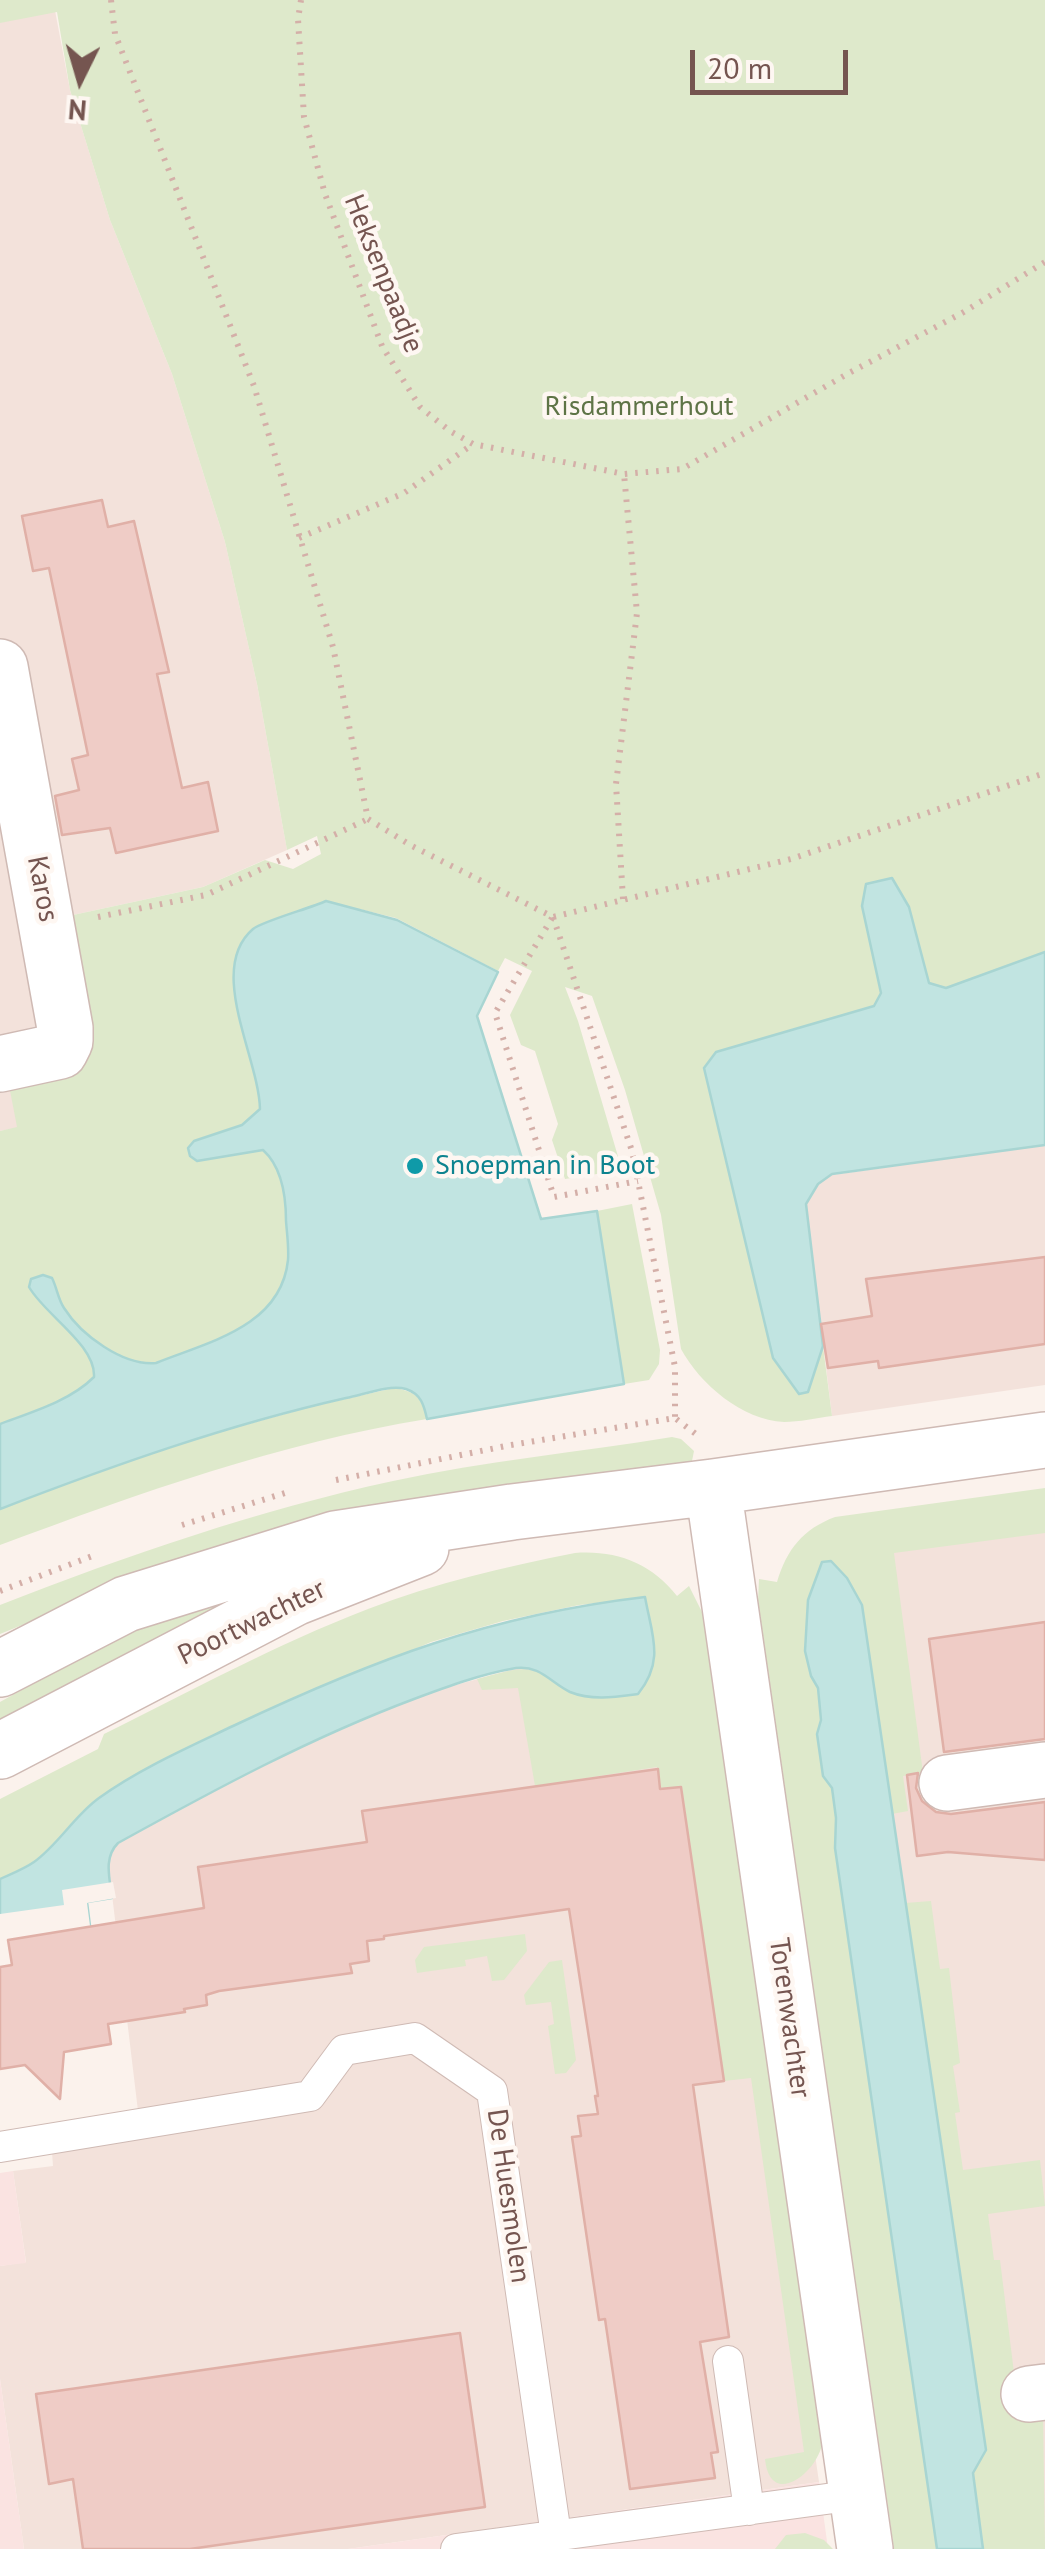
<!DOCTYPE html>
<style>
body{margin:0}
#map{position:relative;width:1045px;height:2549px;overflow:hidden;background:#fbf2ec;font-family:"PT Sans",sans-serif}
canvas{display:block}
.north{position:absolute;left:30px;top:30px;width:100px;height:100px;-webkit-text-stroke:8px #fef7f2;paint-order:stroke;rotate:185deg;font-size:28px;font-weight:700;line-height:40px;text-align:center;color:#755550}
.north::after{content:'';display:block;margin:auto;width:35px;height:45px;background:#755550;clip-path:polygon(50% 0,100% 100%,50% 72%,0 100%)}
.scale{position:absolute;left:690px;top:50px;width:158px;height:45px;box-sizing:border-box;border:5px solid #755550;border-top:0;padding-left:12px;font-size:30px;line-height:35px;white-space:nowrap;color:#755550;-webkit-text-stroke:8px #fef7f2;paint-order:stroke}
</style>
<div id="map">
<canvas width="1045" height="2549"></canvas>
<div class="north">N</div>
<div class="scale">20 m</div>
</div>
<script>
const ctx = document.querySelector('canvas').getContext('2d');
ctx.lineJoin = 'round';
function fillPath(path, color) {
  ctx.fillStyle = color;
  ctx.fill(path, 'evenodd');
}
function strokePath(path, color, width, dash) {
  ctx.strokeStyle = color;
  ctx.lineWidth = width;
  ctx.lineCap = dash ? 'butt' : 'round';
  ctx.setLineDash(dash || []);
  ctx.stroke(path);
}
function label(font, color, halo, rows, align = 'center') {
  ctx.font = font + ' "PT Sans",sans-serif';
  ctx.lineWidth = 9;
  ctx.setLineDash([]);
  ctx.textBaseline = 'middle';
  ctx.strokeStyle = halo;
  ctx.fillStyle = color;
  for (const [text, x, y, turn = 0] of rows) {
    ctx.save();
    ctx.translate(x, y);
    ctx.rotate((+turn || 0) * Math.PI / 180);
    ctx.textAlign = isNaN(turn) ? turn : align;
    if (halo) ctx.strokeText(text, 0, 0);
    ctx.fillText(text, 0, 0);
    ctx.restore();
  }
}
fillPath(new Path2D(`
 M0 0H53L70 90 110 220 172 374 225 542 257 684 287 850 203 887 73 915 94 1035 91 1047 17 1128 0 1131Z
 M1045 1145V1385L832 1416 806 1204 816 1184 832 1175Z
 M1045 1496V2549H983L973 2473 986 2450 862 1605 878 1520Z
 M519 1668 701 1671 819 2482 348 2549H24L0 2379V2266L26 2262 13 2171 53 2166 52 2152 141 2136 108 1861 110 1850 118 1843 266 1763 379 1712 448 1687Z`), '#f3e2db');
fillPath(new Path2D(`
 M13 2171 26 2263 0 2266V2173Z
 M0 2379 24 2549H0Z
 M819 2482 828 2549H348Z`), '#fae3e1');
fillPath(new Path2D(`
 M0 0H1045V1000L715 1053 705 1072 773 1358 808 1393 823 1346 832 1416C817 1418 799 1422 784 1422 742 1420 700 1384 681 1349L661 1215 625 1090 592 996 565 987 578 1021 622 1170 565 1179 552 1140 558 1124 535 1051 521 1045 510 1015 532 971 505 958 498 971 396 918 326 901 254 928 260 1109 242 1125 194 1141 188 1148 190 1156 197 1161 263 1150C283 1167 286 1196 287 1221 287 1234 289 1248 288 1260 280 1327 208 1341 156 1363 139 1365 103 1350 89 1340 78 1333 51 1288 43 1275L31 1279 29 1287C46 1315 95 1345 94 1377 69 1401 32 1412 0 1424V1131L17 1127 8 1080 91 1047 94 1035 73 915 203 887 265 860 293 869 321 854 317 836 287 850 257 684 225 542 172 374 110 220 70 90 57 12 0 23Z
 M632 1204 660 1350 659 1364 649 1380 624 1384 597 1211Z
 M394 1388C415 1391 423 1398 427 1419 279 1443 140 1493 0 1545V1509L162 1448 310 1407Z
 M672 1437 681 1439 694 1451 692 1461 482 1494 118 1586 0 1634V1605C128 1555 259 1510 393 1481 485 1461 580 1452 672 1437Z
 M1045 1488V1533L894 1553 923 1773 903 1776 908 1811 892 1814 862 1605 847 1578 822 1563 808 1600 811 1676 818 1688 821 1720 817 1734 823 1776 832 1788 836 1818 835 1848 937 2549H894L758 1601 759 1579 777 1582C787 1549 803 1529 835 1517Z
 M575 1553C616 1550 651 1563 677 1596L689 1586 705 1618 822 2445C815 2475 770 2508 765 2459L804 2452 751 2078 724 2081 682 1787 660 1790 657 1767 535 1786 518 1688 482 1690 477 1679C526 1666 529 1662 571 1692L645 1598 579 1605 503 1621 431 1642 185 1749 98 1798 34 1863 0 1879V1799L98 1749 104 1734C191 1691 277 1644 368 1609 435 1583 505 1567 575 1553Z
 M206 1593 257 1597 0 1729V1702L155 1616Z
 M931 1901 940 1969 949 1968 960 2063 953 2066 960 2112 955 2113 963 2170 1040 2160 1045 2206 988 2214 994 2260H1000L1019 2413 1043 2411 1045 2549H983L973 2473 986 2450 905 1903Z
 M525 1934 527 1951 504 1980 492 1981 487 1956 465 1960 466 1966 417 1973 415 1960 424 1947Z
 M562 1960 576 2060 566 2073 555 2074 548 2026 554 2024 551 2002 526 2005 524 1995 549 1962Z
 M805 2533 824 2540 833 2549H775L786 2535Z`), '#dee9cb');
const water = new Path2D(`
 M892 878 909 907 929 983 946 988 1045 952V1145L832 1174 818 1184 806 1204 823 1346 808 1392 799 1394 773 1358 704 1068 716 1052 874 1006 881 993 862 906 866 884Z
 M326 901 397 920 498 972 477 1016 541 1219 597 1211 624 1384 427 1419C424 1405 421 1394 406 1389 389 1384 363 1395 346 1398 227 1425 114 1465 0 1509V1424C32 1412 70 1401 94 1377 96 1345 45 1315 29 1287L31 1279 43 1275 52 1278C57 1288 58 1299 64 1308 81 1335 123 1366 156 1363 208 1342 281 1327 288 1260 289 1248 287 1234 286 1221 286 1196 282 1167 263 1150L197 1161 190 1156 188 1148 194 1141 242 1125 260 1109C259 1058 206 969 253 929 263 921 311 908 326 901Z
 M831 1561 847 1578 862 1605 986 2450 973 2473 983 2549H937L835 1848 836 1818 832 1788 823 1776 817 1734 821 1720 818 1688 811 1676 805 1651 808 1600 822 1562Z
 M645 1597C652 1636 665 1660 638 1694 616 1697 592 1701 570 1692 551 1683 540 1665 516 1668 481 1674 446 1687 414 1699 310 1738 214 1790 118 1843 103 1858 110 1879 112 1898L87 1902 90 1926 8 1940 0 1967V1879C11 1874 24 1869 34 1862 58 1845 75 1815 99 1798 139 1769 189 1747 233 1726 373 1660 490 1615 645 1597Z`);
fillPath(water, '#c1e4e1');
strokePath(water, '#a8d5d2', 2.5);
fillPath(new Path2D(`
 M113 1882 116 1898 87 1903 90 1926 8 1940 12 1965 0 1967V1914L64 1905 62 1890Z`), '#fbf2ec');
const building = new Path2D(`
 M102 500 108 527 134 521 169 672 157 674 182 788 208 782 218 831 116 853 110 828 62 835 55 796 79 790 72 759 88 755 49 568 33 571 22 516Z
 M1045 1257V1344L879 1368 878 1361 828 1368 821 1324 872 1316 866 1279Z
 M1045 1622V1739L944 1752 929 1639Z
 M658 1769 660 1789 681 1787 724 2081 693 2085 729 2337 700 2342 718 2452 711 2453 715 2478 630 2489 605 2319 599 2320 572 2137 581 2136 578 2116 598 2114 595 2096H598L569 1909 384 1936V1939L367 1941 369 1961 350 1964 352 1973 219 1991 206 1995 207 2005 184 2009 185 2012 108 2024 111 2044 64 2052 60 2099 25 2065 0 2069V1967L12 1965 8 1940 204 1908 198 1867 367 1842 362 1811Z
 M918 1773 916 1788 922 1801 936 1812 951 1814 1045 1802V1860L948 1852 917 1856 907 1775Z
 M460 2333 485 2507 190 2549H83L73 2479 49 2484 36 2394Z`);
fillPath(building, '#efccc6');
strokePath(building, '#e0b0a7', 2.5);
const service = new Path2D(`
 M0 2147 310 2096 344 2050 415 2038 492 2091 556 2535
 M728 2361 749 2510
 M456 2549 856 2495`);
const minor = new Path2D(`
 M0 667 65 1028V1041L60 1051 0 1064
 M947 1783 1045 1770
 M1029 2394 1045 2392`);
const tertiary = new Path2D(`
 M713 1487 865 2549
 M0 1669 126 1604 335 1539 512 1512 713 1487 1045 1440
 M0 1751 294 1598 421 1548`);
strokePath(service, '#cfbab4', 32);
strokePath(minor, '#cfbab4', 58);
strokePath(tertiary, '#cfbab4', 58);
strokePath(new Path2D(`
 M111 0 115 34 254 386 333 647 368 819 412 846 553 917 791 859 1045 773
 M301 0 298 19 304 117 325 194 382 346 420 407 450 431 473 444 624 474 682 469 849 373 962 313 1045 262
 M299 538 404 493 473 444
 M623 899 616 784 637 613 624 474
 M98 917 206 895 368 819
 M553 917 632 1151 675 1367V1418
 M552 918 495 1013 554 1197 638 1181
 M336 1480 511 1445 675 1418 697 1435
 M182 1525 285 1493
 M0 1591 95 1555`), '#d4afa8', 6, [2.5, 8]);
strokePath(service, '#fff', 30);
strokePath(minor, '#fff', 55);
strokePath(tertiary, '#fff', 55);
for (const [x, y, r, color] of [
 [415,1166,10,"#0f9aa8"]
]) {
  const dot = new Path2D();
  dot.arc(x, y, r, 0, 2 * Math.PI);
  ctx.fillStyle = color;
  ctx.fill(dot);
  strokePath(dot, '#fef7f2', 4);
}
label('28px', '#755550', '#fef7f2', [
 ["Heksenpaadje",383,274,68],
 ["Karos",42,889,79],
 ["Poortwachter",252,1623,-26],
 ["Torenwachter",789,2018,82],
 ["De Huesmolen",508,2196,82]
]);
label('28px', '#5e7446', '#fef7f2', [
 ["Risdammerhout",639,407]
]);
label('28px', '#0d838f', '#fef7f2', [
 ["Snoepman in Boot",435,1166]
], 'left');
</script>
